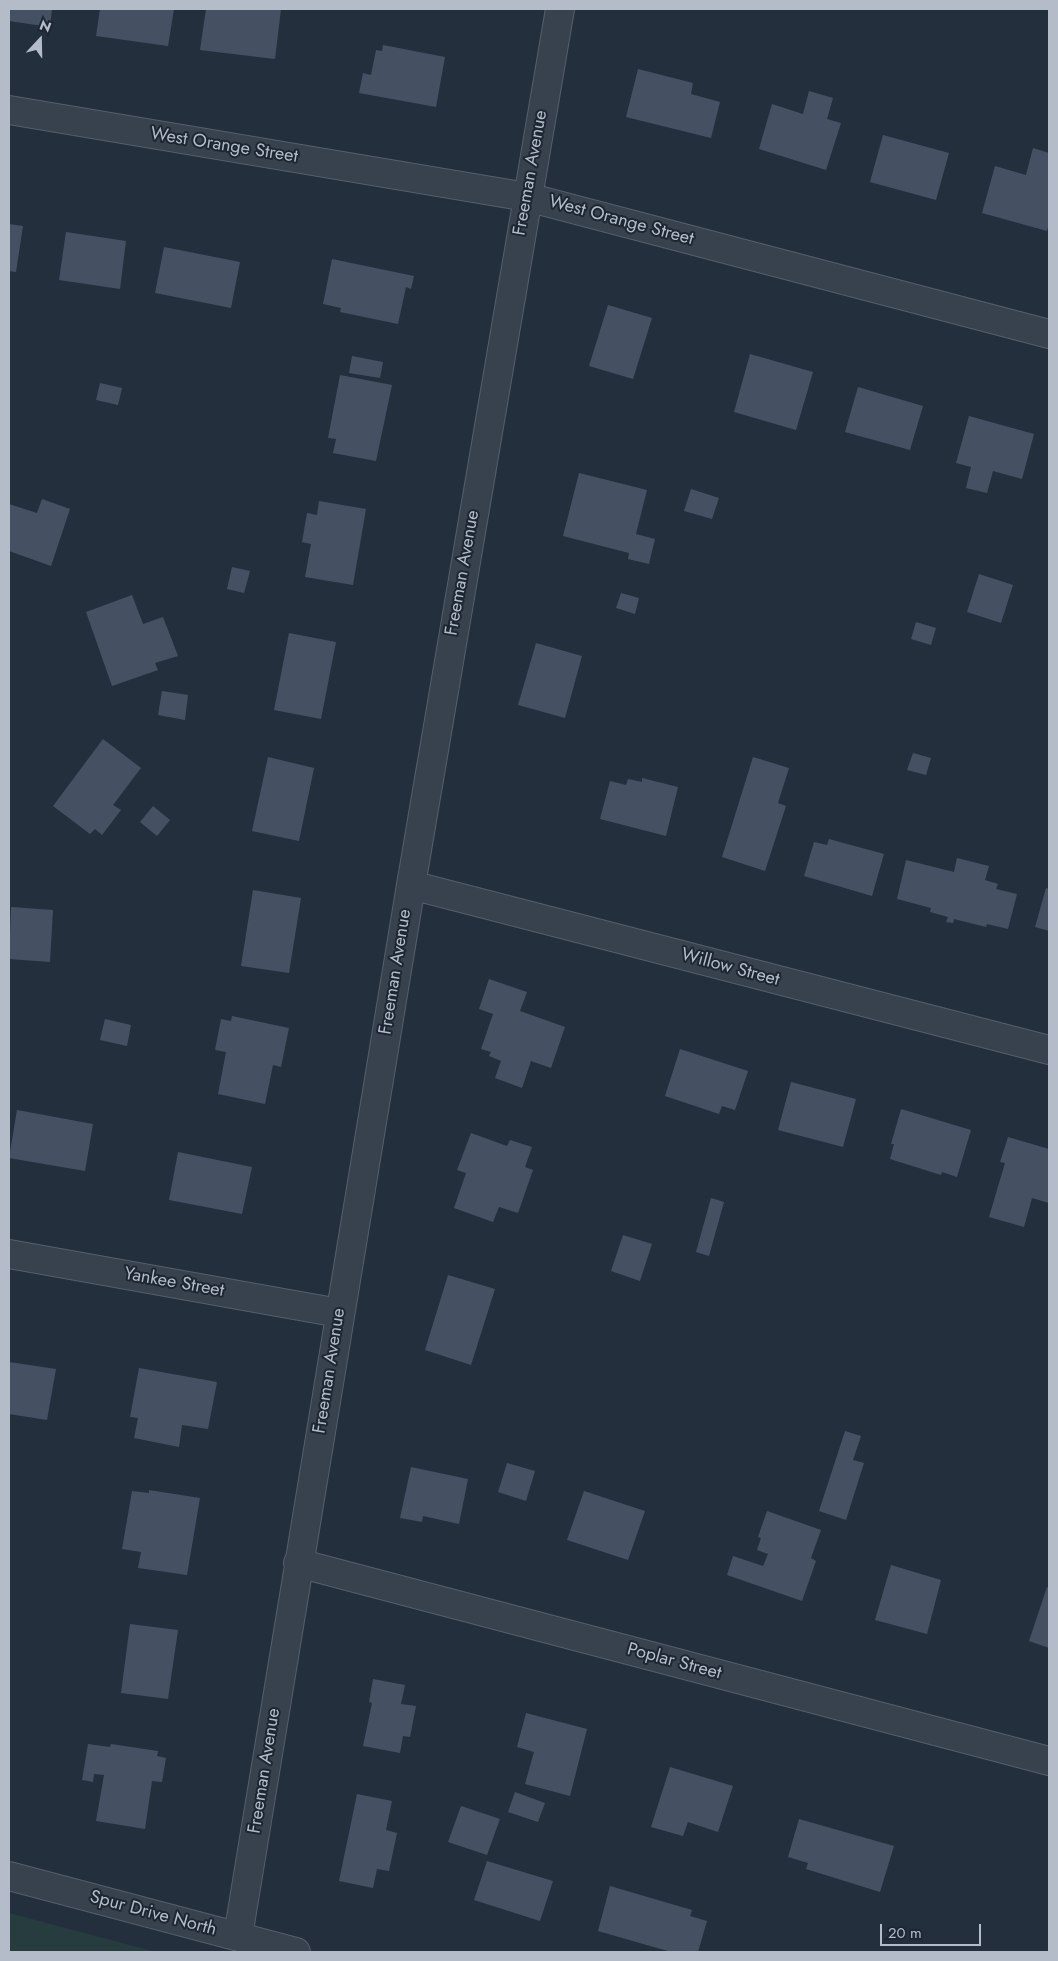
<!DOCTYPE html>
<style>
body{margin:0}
#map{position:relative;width:1058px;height:1961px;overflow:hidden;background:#242f3e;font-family:Jost,sans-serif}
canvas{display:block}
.frame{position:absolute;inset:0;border:10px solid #b4bcc9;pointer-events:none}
.north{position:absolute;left:15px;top:15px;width:50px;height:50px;-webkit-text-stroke:4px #1d2633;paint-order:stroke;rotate:21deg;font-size:14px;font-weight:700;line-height:20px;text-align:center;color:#b4bcc9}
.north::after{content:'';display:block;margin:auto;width:18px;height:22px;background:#b4bcc9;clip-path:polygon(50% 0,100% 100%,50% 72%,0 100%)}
.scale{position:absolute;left:880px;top:1924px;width:101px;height:22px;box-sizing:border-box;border:2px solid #b4bcc9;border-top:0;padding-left:6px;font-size:15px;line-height:18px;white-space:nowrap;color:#b4bcc9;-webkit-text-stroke:4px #1d2633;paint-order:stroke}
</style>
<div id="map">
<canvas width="1058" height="1961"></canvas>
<div class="frame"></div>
<div class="north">N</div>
<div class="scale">20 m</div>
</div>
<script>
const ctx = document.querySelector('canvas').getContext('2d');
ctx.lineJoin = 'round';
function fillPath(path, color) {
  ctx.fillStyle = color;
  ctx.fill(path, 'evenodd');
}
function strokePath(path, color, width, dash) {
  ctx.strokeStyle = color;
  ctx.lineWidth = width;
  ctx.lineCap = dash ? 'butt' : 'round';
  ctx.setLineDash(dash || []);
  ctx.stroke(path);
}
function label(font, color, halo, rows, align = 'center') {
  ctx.font = font + ' Jost,sans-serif';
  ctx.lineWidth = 4;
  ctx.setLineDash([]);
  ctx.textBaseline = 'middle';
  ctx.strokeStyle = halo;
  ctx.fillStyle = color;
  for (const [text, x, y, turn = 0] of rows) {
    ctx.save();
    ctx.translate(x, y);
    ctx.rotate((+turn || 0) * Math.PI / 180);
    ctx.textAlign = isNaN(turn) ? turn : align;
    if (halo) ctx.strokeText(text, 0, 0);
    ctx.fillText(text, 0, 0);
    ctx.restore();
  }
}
fillPath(new Path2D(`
 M9 1913 156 1952H9Z`), '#263c3f');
fillPath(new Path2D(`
 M9 9H52L50 27 9 21Z
 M100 9H174L168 46 96 36Z
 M206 9H281L275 59 200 50Z
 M383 45 445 57 436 107 359 93 363 73 371 75 376 50 382 51Z
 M638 69 693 83 691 94 720 102 711 138 626 117Z
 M809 91 833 98 827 119 841 123 826 170 759 149 772 104 803 114Z
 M883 135 949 153 936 200 870 182Z
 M1033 148 1049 153V222L1047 231 982 213 995 166 1026 175Z
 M9 224 23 226 16 272 9 271Z
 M66 232 126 241 120 289 59 280Z
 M164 247 240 262 231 308 155 293Z
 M332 259 414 276 411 289 406 287 398 324 340 312 341 308 323 304Z
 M608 305 652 318 633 379 589 366Z
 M750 354 813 372 796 430 734 412Z
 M352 356 383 362 380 378 349 373Z
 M340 375 392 385 376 461 333 453 336 439 328 438Z
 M100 383 122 388 118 405 96 400Z
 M858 387 923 406 910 450 845 432Z
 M969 416 1034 434 1022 479 993 471 987 493 966 488 971 467 956 463Z
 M579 473 647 490 636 534 655 539 649 564 628 559 629 553 563 536Z
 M691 489 719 498 712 519 684 511Z
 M42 499 70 509 51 566 9 551V504L37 513Z
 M319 501 366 509 353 585 305 577 311 544 302 542 307 513 317 515Z
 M232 567 250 571 244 593 227 589Z
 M979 574 1013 585 1001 623 967 612Z
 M621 593 639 598 635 614 616 608Z
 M132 595 143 624 163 617 178 656 155 663 158 670 112 686 86 612Z
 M916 622 936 628 931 645 911 639Z
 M289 633 336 642 321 719 274 710Z
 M536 643 582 656 565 718 518 705Z
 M162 691 188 695 185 720 158 715Z
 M103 739 141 768 113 805 121 810 102 835 95 829 90 834 53 806Z
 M913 753 931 758 926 775 907 770Z
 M268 757 314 768 299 841 252 831Z
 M753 757 789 768 778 803 786 806 765 871 722 857Z
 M642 778 678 787 666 836 600 819 610 781 626 785 628 779 642 782Z
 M153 806 170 820 157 836 140 822Z
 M829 839 884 854 872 896 804 876 814 842 827 845Z
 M957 858 989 866 985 880 998 884 996 889 1017 894 1008 929 987 924 986 927 954 919 953 923 946 922 948 917 930 912 931 908 897 899 906 860 954 872Z
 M1046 888 1049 889V931L1035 927Z
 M253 890 301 898 289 973 241 966Z
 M11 907 53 910 50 962 9 959Z
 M489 979 527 992 520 1011 565 1027 551 1068 531 1061 522 1088 495 1078 501 1061 489 1056 491 1052 481 1049 493 1014 479 1009Z
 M232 1016 289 1028 281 1067 273 1065 265 1104 218 1094 226 1052 215 1050 221 1019 231 1021Z
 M105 1019 131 1025 127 1046 100 1040Z
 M680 1049 748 1071 735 1110 722 1106 719 1114 665 1096Z
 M791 1082 856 1099 843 1147 778 1130Z
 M901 1109 971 1130 957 1177 942 1172 941 1175 890 1159 894 1144H891Z
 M17 1110 93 1124 85 1171 9 1158Z
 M471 1133 507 1146 510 1140 532 1147 525 1167 533 1170 518 1213 499 1207 493 1222 454 1208 466 1173 457 1170Z
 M1008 1137 1049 1149V1203L1032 1198 1024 1227 989 1217 1005 1163 1000 1162Z
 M178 1152 252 1167 242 1214 169 1200Z
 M711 1198 724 1202 709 1256 696 1252Z
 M623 1235 652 1244 640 1281 611 1271Z
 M448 1275 495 1289 471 1365 425 1350Z
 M9 1362 56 1369 47 1420 9 1414Z
 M139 1368 217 1382 208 1429 182 1425 179 1447 134 1438 138 1418 130 1417Z
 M845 1431 861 1436 853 1460 864 1463 846 1520 819 1511Z
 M507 1463 535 1471 526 1501 498 1492Z
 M411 1467 468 1479 459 1524 423 1516 422 1522 400 1518Z
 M149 1490 200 1498 187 1575 138 1568 141 1552 122 1549 132 1491 149 1493Z
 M584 1491 645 1511 628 1560 567 1540Z
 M767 1511 821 1530 811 1558 816 1561 802 1601 727 1575 733 1556 763 1566 768 1554 757 1550 761 1538 758 1537Z
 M891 1565 941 1580 927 1634 875 1620Z
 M1047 1587 1049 1588V1648L1029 1641Z
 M130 1624 178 1630 168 1699 121 1693Z
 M373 1679 405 1685 401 1704 416 1706 410 1737 403 1736 400 1753 363 1746 372 1703 369 1702Z
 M526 1713 587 1729 570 1796 525 1784 534 1752 517 1747Z
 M88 1744 110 1747 111 1744 158 1751 157 1756 166 1758 162 1782 152 1781 145 1829 96 1821 104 1775 94 1774 93 1782 82 1780Z
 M670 1767 733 1786 718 1832 688 1822 683 1836 651 1827Z
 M515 1792 545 1803 538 1822 508 1812Z
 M357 1794 392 1801 386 1830 397 1833 389 1871 377 1869 373 1888 339 1881Z
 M461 1806 500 1819 487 1855 448 1842Z
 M799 1819 894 1846 880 1892 806 1869 808 1863 788 1857Z
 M487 1861 553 1881 540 1921 474 1900Z
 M610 1886 692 1910 690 1916 707 1921 698 1952H671L598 1931Z`), '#455162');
const minor = new Path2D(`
 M9 110 527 197 1049 334
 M411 885 1049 1050
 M9 1254 339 1313
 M298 1563 1049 1761
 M238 1936 411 885 560 9`);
const tertiary = new Path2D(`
 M9 1876 296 1952`);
strokePath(minor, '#565f6c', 30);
strokePath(tertiary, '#565f6c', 30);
strokePath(minor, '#38414e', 28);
strokePath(tertiary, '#38414e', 28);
label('18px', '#b4bcc9', '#1d2633', [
 ["West Orange Street",224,146,9],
 ["Freeman Avenue",531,173,-80],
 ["West Orange Street",621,221,15],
 ["Freeman Avenue",463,573,-80],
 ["Willow Street",730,968,15],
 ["Freeman Avenue",396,972,-81],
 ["Yankee Street",174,1283,10],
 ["Freeman Avenue",330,1371,-81],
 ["Poplar Street",674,1662,15],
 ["Freeman Avenue",265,1771,-81],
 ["Spur Drive North",153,1914,15]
]);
</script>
